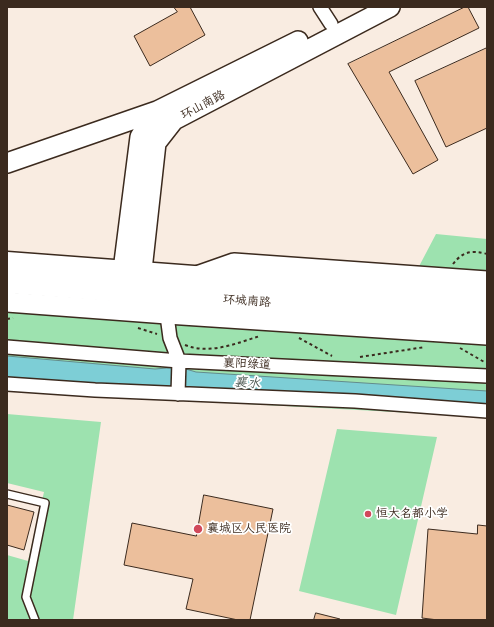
<!DOCTYPE html>
<meta charset="utf-8">
<style>
body{margin:0}
#map{position:relative;width:494px;height:627px;overflow:hidden;background:#f9ece1;font-family:Delius,sans-serif}
canvas{display:block}
.frame{position:absolute;inset:0;border:8px solid #3b2a1e;pointer-events:none}
</style>
<div id="map">
<canvas width="494" height="627"></canvas>
<div class="frame"></div>
</div>
<script>
const ctx = document.querySelector('canvas').getContext('2d');
ctx.lineJoin = 'round';
function fillPath(path, color) {
  ctx.fillStyle = color;
  ctx.fill(path, 'evenodd');
}
function strokePath(path, color, width, dash) {
  ctx.strokeStyle = color;
  ctx.lineWidth = width;
  ctx.lineCap = dash ? 'butt' : 'round';
  ctx.setLineDash(dash || []);
  ctx.stroke(path);
}
function label(font, color, halo, rows, align = 'center') {
  ctx.font = font + ' Delius,"LXGW WenKai TC",sans-serif';
  ctx.lineWidth = 3.5;
  ctx.setLineDash([]);
  ctx.textBaseline = 'middle';
  ctx.strokeStyle = halo;
  ctx.fillStyle = color;
  for (const [text, x, y, turn = 0] of rows) {
    ctx.save();
    ctx.translate(x, y);
    ctx.rotate((+turn || 0) * Math.PI / 180);
    ctx.textAlign = isNaN(turn) ? turn : align;
    if (halo) ctx.strokeText(text, 0, 0);
    ctx.fillText(text, 0, 0);
    ctx.restore();
  }
}
fillPath(new Path2D(`
 M436 234 487 239V299L405 293Z
 M7 282 487 319V417L7 391Z
 M7 414 101 422 73 620H7V555L28 561 44 492 7 483Z
 M337 429 437 437 396 615 299 591Z`), '#9de2af');
const water = new Path2D(`
 M7 356 155 369 179 367 196 372 487 391V410L153 388 7 377Z`);
fillPath(water, '#7dced6');
strokePath(water, '#638c8c', 1);
const building = new Path2D(`
 M174 7H190L205 35 150 66 134 36 177 12Z
 M465 7H468L479 28 389 72 438 160 413 174 348 64Z
 M487 48V128L446 147 415 81Z
 M204 495 273 509 250 620H238L186 609 193 579 124 565 132 523 196 536Z
 M7 505 34 512 24 550 7 545Z
 M478 525 487 526V620H438L422 618 428 529 477 534Z
 M316 613 340 619V620H314Z`);
fillPath(building, '#ecbf9c');
strokePath(building, '#3b2a1e', 1);
const lane = new Path2D(`
 M7 494 45 503 26 597 35 620`);
const street = new Path2D(`
 M320 7 331 24
 M166 308 170 338 179 361 178 394
 M7 347 179 361 487 376
 M7 384 95 390 355 401 487 411`);
const secondary = new Path2D(`
 M7 163 157 111
 M197 276 234 263 487 281
 M121 286 140 137 157 111 298 41
 M140 288 156 143 174 120 390 7
 M7 302 167 314 487 335`);
const highway = new Path2D(`
 M7 263 487 299
 M7 282 487 319`);
strokePath(lane, '#3b2a1e', 10);
strokePath(street, '#3b2a1e', 16);
strokePath(secondary, '#3b2a1e', 22);
strokePath(highway, '#3b2a1e', 25);
strokePath(new Path2D(`
 M453 264C463 251 472 250 487 254
 M7 319 13 318
 M138 328 157 334
 M299 338 332 356
 M185 345C210 355 237 343 260 336
 M460 348 486 363
 M360 357 425 347`), '#3b2a1e', 2, [3, 3]);
strokePath(lane, '#fff', 7);
strokePath(street, '#fff', 13);
strokePath(secondary, '#fff', 19);
strokePath(highway, '#fff', 22);
for (const [x, y, r, color] of [
 [368,514,4,"#d1495b"],
 [198,529,5,"#d1495b"]
]) {
  const dot = new Path2D();
  dot.arc(x, y, r, 0, 2 * Math.PI);
  ctx.fillStyle = color;
  ctx.fill(dot);
  strokePath(dot, '#fff', 1.5);
}
label('12px', '#3b2a1e', '#fff', [
 ["环山南路",203,105,-28],
 ["环城南路",247,301,4],
 ["襄阳绿道",247,364,3]
]);
label('12px', '#3b2a1e', '#fff', [
 ["恒大名都小学",376,514],
 ["襄城区人民医院",207,529]
], 'left');
label('italic 13px', '#4f5b55', '#fff', [
 ["襄水",247,383,4]
]);
</script>
